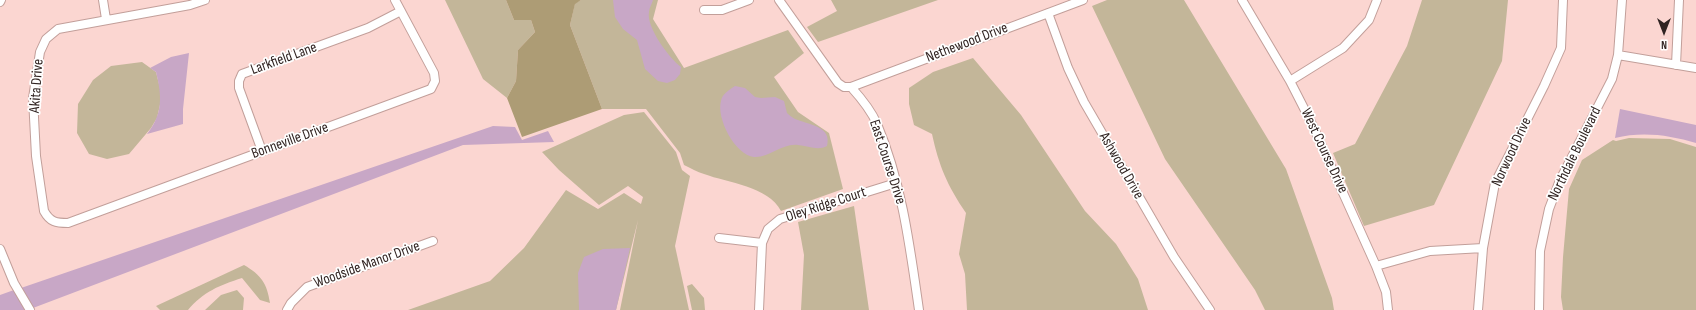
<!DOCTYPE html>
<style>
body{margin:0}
#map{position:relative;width:1696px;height:310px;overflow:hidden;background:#fbd6d1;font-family:"Sofia Sans Condensed",sans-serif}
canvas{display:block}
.north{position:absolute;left:1644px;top:12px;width:40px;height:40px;-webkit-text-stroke:3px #fff;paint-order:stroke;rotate:180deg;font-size:11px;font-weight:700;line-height:16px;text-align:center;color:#312422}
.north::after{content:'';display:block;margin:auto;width:14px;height:18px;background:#312422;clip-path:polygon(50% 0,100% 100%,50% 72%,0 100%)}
</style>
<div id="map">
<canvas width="1696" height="310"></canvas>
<div class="north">N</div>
</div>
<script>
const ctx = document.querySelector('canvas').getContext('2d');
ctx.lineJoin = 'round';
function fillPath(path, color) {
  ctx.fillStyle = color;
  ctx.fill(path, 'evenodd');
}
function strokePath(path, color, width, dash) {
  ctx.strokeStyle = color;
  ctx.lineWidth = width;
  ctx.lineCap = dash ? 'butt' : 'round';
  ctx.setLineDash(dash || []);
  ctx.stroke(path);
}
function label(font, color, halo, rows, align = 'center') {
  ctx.font = font + ' "Sofia Sans Condensed",sans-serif';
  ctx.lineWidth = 3.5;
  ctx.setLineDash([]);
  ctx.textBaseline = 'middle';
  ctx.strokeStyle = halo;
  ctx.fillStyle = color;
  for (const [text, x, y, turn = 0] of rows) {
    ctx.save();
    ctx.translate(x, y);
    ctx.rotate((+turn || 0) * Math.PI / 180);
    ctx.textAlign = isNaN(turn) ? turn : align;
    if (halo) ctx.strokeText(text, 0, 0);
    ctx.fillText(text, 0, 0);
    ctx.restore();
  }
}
fillPath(new Path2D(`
 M445 0H506L514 20H531L535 32 518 50 516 81 507 98 483 79Z
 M581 0H658L653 19 684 68 788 30 804 53 774 77 798 112 829 133 843 189 781 211C768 186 728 183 704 174 697 172 691 168 684 165L680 153 646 109H602L570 25 575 3Z
 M831 0H938L818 42 807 27 837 11Z
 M1107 0H1184L1286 169 1332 298 1334 310H1265L1255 290 1165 159 1092 6Z
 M1422 0H1508L1502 61 1434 205 1364 226 1333 153 1355 144 1407 46Z
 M973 58 1021 115 1085 211 1116 244 1138 279 1148 310H967L965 274 959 254 966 213C947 185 939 166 932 134L914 125 909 104V88L933 72Z
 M142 62 156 72 162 96 157 118 151 128 129 154 107 159 89 154 77 133 78 104 93 80 111 66Z
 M644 112 676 152 682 170 690 176 675 246 689 310H620L638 220 616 310H408L490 281 524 248 566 190 598 209 624 193 641 204 643 197 628 186 599 205 559 170 542 152 624 115Z
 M1629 138 1670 139 1696 147V310H1563L1561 297 1563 257 1569 189 1582 160 1613 140 1616 141Z
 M854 206 869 310H801L804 255 798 222Z
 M244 265C261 275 267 283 270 303L260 300 242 278C220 285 203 292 188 310H160L156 306Z
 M692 284 704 298 705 310H692L687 286Z
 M237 290 244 298 243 310H205L221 295Z`), '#c3b699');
fillPath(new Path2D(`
 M506 0H581L575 4 570 25 602 109 522 137 507 98 516 81 518 50 535 32 531 20H514Z`), '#ad9c75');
fillPath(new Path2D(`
 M613 0H653C652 4 649 8 649 12 646 27 669 58 681 67L680 74 675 80 667 83 658 81 645 69 637 40 623 29 615 17Z
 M189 53 183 109V124L147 134C163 114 162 96 156 72L150 68 171 57Z
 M735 86 745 88 755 97 761 98 775 97 784 101 787 113C790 116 794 119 798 120 811 125 832 127 827 146 818 151 808 146 798 145 782 143 770 158 754 157 735 155 716 118 721 101 722 94 729 90 735 86Z
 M1620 109 1696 125V143C1670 135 1642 131 1615 138Z
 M493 126 515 127 522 140 548 131 554 142 463 145 33 308 21 288Z
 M630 248 616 310H579L578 273 584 257 603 249Z
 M14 290 26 310H0V295Z`), '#c8a7c6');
const minor = new Path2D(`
 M103 0 106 19
 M205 0 190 5 58 29 46 39 40 52 33 98 36 156 44 211C50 222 56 223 68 223L431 89 435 81 434 73 395 0
 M779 0 838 83 844 87H851C861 98 871 110 877 124 902 183 910 247 919 310
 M1242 0 1290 81 1311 122 1376 266 1386 292 1388 310
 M0 2 1 0
 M704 10H722L749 0
 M1048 13 1068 68 1084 102 1174 257 1210 310
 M1618 55 1696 68
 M1676 65 1679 0
 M1290 81 1343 48 1369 20 1377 0
 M851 87 1083 0
 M262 151 239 88V81L242 74 368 28 401 11
 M719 238 762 243
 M0 249 14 283 30 310
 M1376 266 1430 251 1483 248
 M287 310 291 303 307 287 433 241
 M759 310 762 243 768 229 780 219 896 183
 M1478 310 1483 248 1495 183 1544 86 1561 48 1563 0
 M1539 310 1540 251 1549 209 1560 180 1612 79 1618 55 1622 0`);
strokePath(minor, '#c29f9a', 10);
strokePath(minor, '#fff', 8);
label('15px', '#312422', '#fff', [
 ["Nethewood Drive",967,43,-21],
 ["Larkfield Lane",284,59,-20],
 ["Akita Drive",37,86,-86],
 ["Bonneville Drive",290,141,-20],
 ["West Course Drive",1324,151,65],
 ["Norwood Drive",1512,152,-65],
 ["Northdale Boulevard",1575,154,-64],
 ["East Course Drive",887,162,72],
 ["Ashwood Drive",1121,166,60],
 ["Oley Ridge Court",826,205,-18],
 ["Woodside Manor Drive",367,265,-20]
]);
</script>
